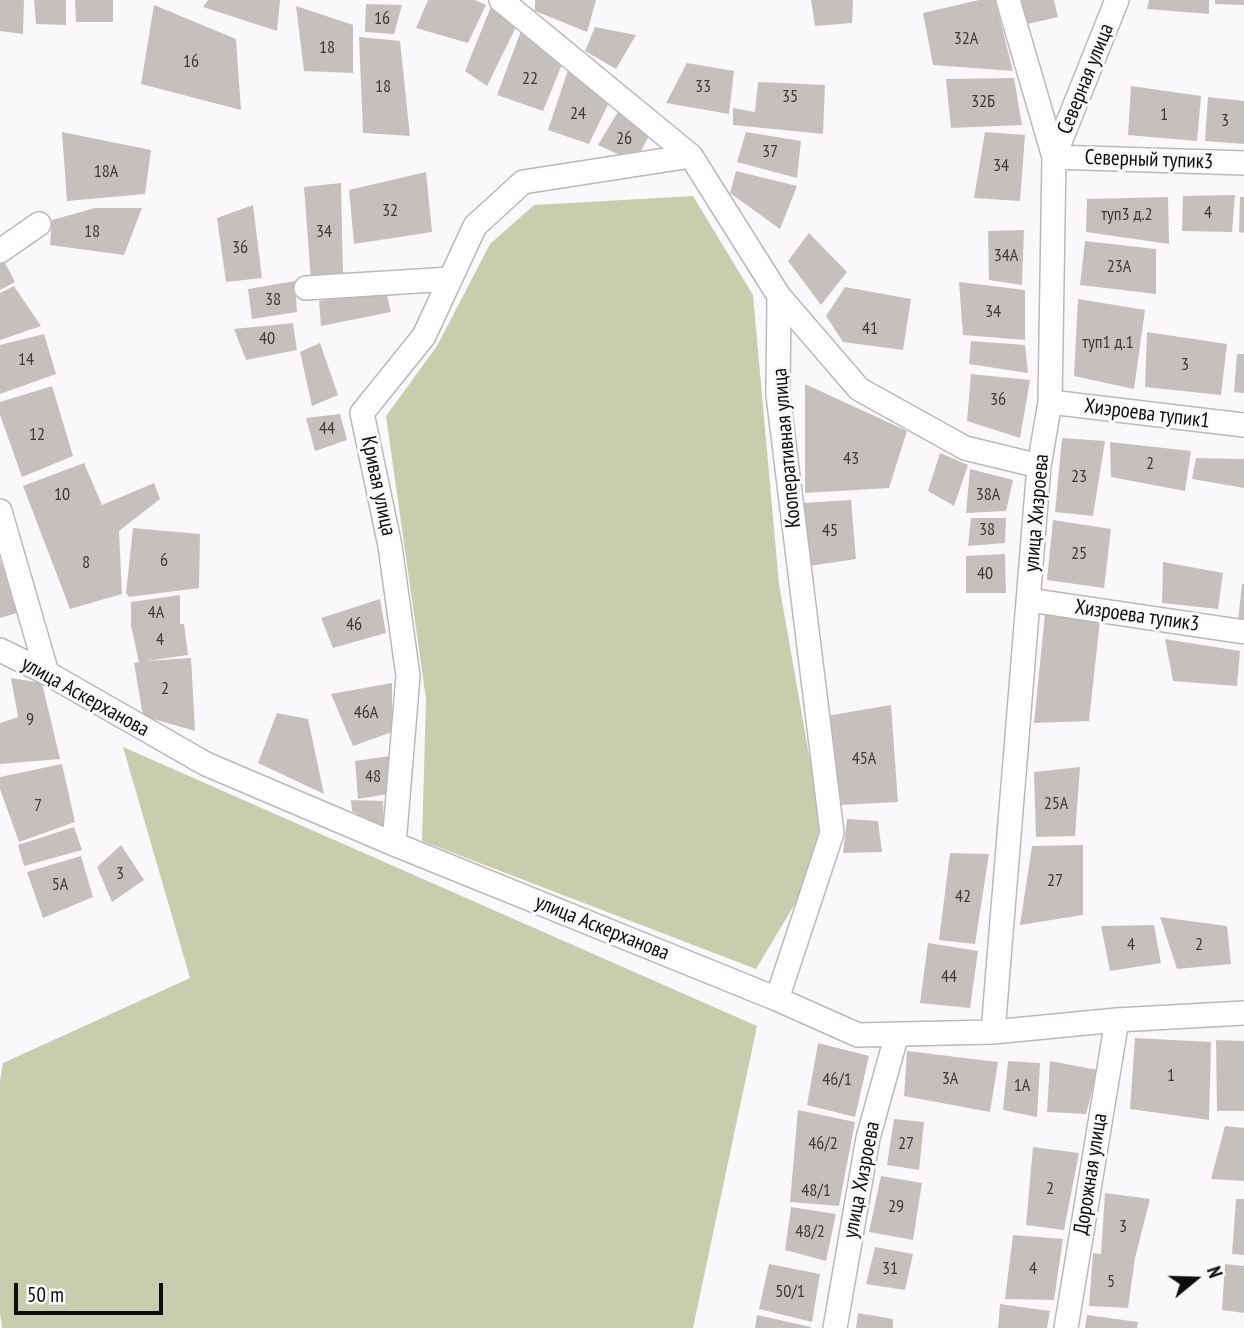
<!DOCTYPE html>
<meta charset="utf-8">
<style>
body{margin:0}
#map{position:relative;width:1244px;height:1328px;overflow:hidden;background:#fbf8fc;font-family:"PT Sans Narrow",sans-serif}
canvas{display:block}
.north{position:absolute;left:1160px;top:1244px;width:70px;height:70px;-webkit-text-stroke:5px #fbf8fc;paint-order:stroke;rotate:71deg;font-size:19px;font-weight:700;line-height:28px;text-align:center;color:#0e0d0e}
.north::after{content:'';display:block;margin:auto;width:24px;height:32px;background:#0e0d0e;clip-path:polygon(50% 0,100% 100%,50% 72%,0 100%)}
.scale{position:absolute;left:14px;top:1283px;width:149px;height:32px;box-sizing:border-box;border:4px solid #0e0d0e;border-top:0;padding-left:9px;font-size:21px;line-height:24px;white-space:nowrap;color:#0e0d0e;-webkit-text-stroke:5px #fbf8fc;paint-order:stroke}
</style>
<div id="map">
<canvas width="1244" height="1328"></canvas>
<div class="north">N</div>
<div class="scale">50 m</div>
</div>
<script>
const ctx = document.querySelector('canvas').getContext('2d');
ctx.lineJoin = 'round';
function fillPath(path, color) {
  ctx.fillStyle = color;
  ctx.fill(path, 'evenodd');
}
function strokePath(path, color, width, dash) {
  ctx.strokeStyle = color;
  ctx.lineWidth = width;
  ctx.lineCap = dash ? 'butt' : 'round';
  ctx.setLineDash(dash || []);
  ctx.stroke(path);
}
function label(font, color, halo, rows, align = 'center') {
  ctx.font = font + ' "PT Sans Narrow",sans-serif';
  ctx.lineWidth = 6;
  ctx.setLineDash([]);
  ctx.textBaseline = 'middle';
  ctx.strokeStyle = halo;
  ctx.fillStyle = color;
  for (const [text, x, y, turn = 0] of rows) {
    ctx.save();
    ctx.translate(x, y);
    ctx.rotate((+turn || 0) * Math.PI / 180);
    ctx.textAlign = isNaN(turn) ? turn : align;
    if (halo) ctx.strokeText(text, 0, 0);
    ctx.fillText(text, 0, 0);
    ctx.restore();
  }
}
fillPath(new Path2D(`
 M693 196 753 295 779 584 826 852 756 969 422 841 426 699 386 416 437 346 490 244 534 205Z
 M123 747 757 1026 693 1328H2L0 1313V1081L3 1063 190 978Z`), '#caccae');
fillPath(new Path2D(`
 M0 0H24L23 34 0 31Z
 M34 0H66V25L36 24Z
 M75 0H113V22H76Z
 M208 0H280L277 31 203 7Z
 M428 0H475L486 5 468 43 416 28Z
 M535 0H596L587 32 535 11Z
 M811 0H853L852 23 815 26Z
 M979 0H995L1013 71 933 65 923 13Z
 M1021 0H1054L1058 17 1028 24Z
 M1149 0H1209V14L1147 9Z
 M1215 0H1244V5L1215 4Z
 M366 4 402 5 394 34 365 32Z
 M492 4 518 23 487 86 465 71Z
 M154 5 236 39 241 110 141 84Z
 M296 6 353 25V73L304 71Z
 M595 27 636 35 616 69 585 51Z
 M521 31 563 62 543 111 497 95Z
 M359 37 400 41 410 136 363 133Z
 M687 63 734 71 729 114 666 103Z
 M569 67 611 98 589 144 548 130Z
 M1014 78 1022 125 951 128 946 79Z
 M758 82 825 85 823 134 733 125V108L755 112Z
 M1131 86 1201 96 1197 141 1128 135Z
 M1208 97 1244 101V144L1205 141Z
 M619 110 650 134 635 162 598 145Z
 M62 132 151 150 145 194 67 201Z
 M746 132 801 141 797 178 737 162Z
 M985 132 1025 135 1020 201 974 198Z
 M736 171 797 186 780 229 730 193Z
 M426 172 432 232 354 244 349 190Z
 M341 183 343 277 311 280 304 187Z
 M1235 195 1232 232 1182 231 1183 196Z
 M1168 197 1169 244 1086 232 1087 199Z
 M1240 197H1244V233L1239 232Z
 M253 205 262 278 226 282 217 218Z
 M95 208H142L124 255 50 245 52 220Z
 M1024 230 1022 285 989 280 988 231Z
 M809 233 847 272 821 305 788 261Z
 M1085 241 1156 249V294L1080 285Z
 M3 259 15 282 0 290V261Z
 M295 281 297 312 252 319 248 289Z
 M959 282 1025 290V340L963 335Z
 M14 286 41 326 0 340V293Z
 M845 287 911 299 903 350 843 342 826 316Z
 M386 291 391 312 321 326 319 301Z
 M1078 299 1145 310 1134 389 1074 376Z
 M293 323 297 350 246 360 234 329Z
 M1147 332 1227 344 1221 395 1145 387Z
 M44 334 56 374 0 394V345Z
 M971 341 1025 345 1028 373 969 364Z
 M320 343 338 395 312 406 300 352Z
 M1237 354H1244V393L1234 392Z
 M971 374 1030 380 1020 438 967 421Z
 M805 384 907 431 889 488 805 493Z
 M52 386 73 456 22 477 0 415V402Z
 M340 414 347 440 315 451 306 418Z
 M1062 438 1105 441 1093 516 1055 512Z
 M1110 442 1191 451 1185 491 1111 477Z
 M940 453 968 465 954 506 928 491Z
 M1196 458 1244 459V488L1192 479Z
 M84 463 102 505 154 483 160 499 119 531 122 594 70 609 23 486Z
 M970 469 1013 480 1006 511 966 513Z
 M851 500 856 559 809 566 803 503Z
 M971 518H1006L1005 543 968 546Z
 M1053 520 1111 529 1104 588 1047 580Z
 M133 528 200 534 199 588 129 597 126 593Z
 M1005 554 1006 593H966V556Z
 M0 559 17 613 0 618Z
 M1163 562 1223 573 1218 609 1162 603Z
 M1242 584H1244V622L1238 621Z
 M180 595V624H184L188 655 146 661 191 658 195 731 143 716 134 663 139 662 131 626V602Z
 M380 599 386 633 333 648 321 618Z
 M1045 614 1100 620 1089 721 1034 723Z
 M1165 639 1240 651 1237 686 1173 681Z
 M11 678 42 683 60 759 0 764V723L18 717Z
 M392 683V732L353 746 331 694Z
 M891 705 898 802 840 805 826 716Z
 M277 713 308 719 324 794 258 763Z
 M390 756 388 794 358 799 355 761Z
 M62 764 75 822 19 842 0 789V777Z
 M1080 767 1075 836 1036 837 1034 772Z
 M351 800 383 801 384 829 352 811Z
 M847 819 878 821 882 852 843 853Z
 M74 827 82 850 24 866 18 845Z
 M121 845 144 880 112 902 97 867Z
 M1083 845V915L1020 925 1032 846Z
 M950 853 989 854 975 944 939 940Z
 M81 856 93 897 43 918 27 872Z
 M1160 917 1227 926 1231 964 1177 969Z
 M1154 925 1161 963 1110 971 1101 926Z
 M928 943 978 951 970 1008 920 1003Z
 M1135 1038 1211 1042 1209 1120 1130 1109Z
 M1216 1040 1244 1041V1111H1217Z
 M818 1043 869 1056 855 1117 807 1105Z
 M907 1051 998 1062 990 1112 904 1096Z
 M1008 1061 1040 1063 1037 1117 1003 1110Z
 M1050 1061 1098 1070 1086 1114 1047 1112Z
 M798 1110 855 1122 839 1206 790 1202Z
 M894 1119 924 1122 919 1170 887 1165Z
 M1225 1126 1244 1128V1181L1211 1179Z
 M1033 1147 1079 1153 1064 1230 1026 1225Z
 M881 1176 922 1183 913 1240 869 1232Z
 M1105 1193 1150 1199 1135 1258 1128 1308 1089 1306 1093 1253 1101 1254Z
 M1236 1199H1244V1255L1232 1254Z
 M791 1207 836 1214 826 1261 785 1250Z
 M1013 1235 1063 1239 1054 1300 1005 1299Z
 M875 1247 913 1254 905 1290 866 1284Z
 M769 1264 820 1274 812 1322 759 1309Z
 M1225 1264 1244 1266V1313L1222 1310Z
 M1000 1304 1050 1311 1047 1328H998Z
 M858 1313 893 1319V1328H856Z
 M757 1315 811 1327 810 1328H755Z
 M1087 1315 1138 1322 1137 1328H1085Z`), '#c5c0be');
const street = new Path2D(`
 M501 0 691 156 779 296 778 395 832 833 777 999
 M1054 157 1244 163
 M1054 157 1117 0
 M0 251 39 224
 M306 288 450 279
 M779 296 859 389 965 448 1039 466
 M1050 402 1244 425
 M0 511 47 673
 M1029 600 1244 632
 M0 650 47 673 206 764 394 844 777 999 858 1035 993 1032 1117 1020 1244 1013
 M394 844 408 676 390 546 362 413 424 336 475 226 523 182 691 156
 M993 1032 1039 466 1050 402 1054 157 1008 0
 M835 1328 868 1138 897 1034
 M1066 1328 1117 1020`);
strokePath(street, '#bbb8bc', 26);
strokePath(street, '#fff', 23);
label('18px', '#3c3a3a', null, [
 ["16",382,19],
 ["32А",966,39],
 ["18",327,48],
 ["16",191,62],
 ["22",530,79],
 ["18",383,87],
 ["33",703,87],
 ["35",790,97],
 ["32Б",983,102],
 ["24",578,114],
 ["1",1164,115],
 ["3",1225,121],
 ["26",624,139],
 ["37",770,152],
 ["34",1001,166],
 ["18А",106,172],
 ["32",390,211],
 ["4",1208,213],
 ["туп3 д.2",1127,215],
 ["18",92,232],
 ["34",324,232],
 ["36",240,248],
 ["34А",1006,256],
 ["23А",1119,267],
 ["38",273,300],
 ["34",993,312],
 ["41",870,329],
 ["40",267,339],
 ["туп1 д.1",1108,343],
 ["14",26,360],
 ["3",1185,365],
 ["36",998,400],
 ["44",327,429],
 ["12",37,435],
 ["43",851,459],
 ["2",1150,464],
 ["23",1079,477],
 ["10",62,495],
 ["38А",988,495],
 ["38",987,530],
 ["45",830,531],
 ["25",1079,554],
 ["6",164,561],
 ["8",86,563],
 ["40",985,574],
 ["4А",156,613],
 ["46",354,625],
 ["4",160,640],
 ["2",165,689],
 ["46А",366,713],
 ["9",30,720],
 ["45А",864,759],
 ["48",373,777],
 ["25А",1056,804],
 ["7",38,806],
 ["3",120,874],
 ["27",1055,881],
 ["5А",60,885],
 ["42",963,897],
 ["4",1131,945],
 ["2",1199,945],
 ["44",949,977],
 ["1",1171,1076],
 ["3А",950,1079],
 ["46/1",837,1080],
 ["1А",1022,1086],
 ["46/2",823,1144],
 ["27",906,1144],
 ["2",1050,1189],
 ["48/1",816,1191],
 ["29",896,1207],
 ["3",1123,1227],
 ["48/2",810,1232],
 ["31",890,1269],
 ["4",1033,1269],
 ["5",1111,1282],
 ["50/1",790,1292]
]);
label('21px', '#0e0d0e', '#fbf8fc', [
 ["Северная улица",1086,79,-68],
 ["Северный тупик3",1149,160,2],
 ["Хиэроева тупик1",1147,414,7],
 ["Кооперативная улица",787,448,-95],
 ["Кривая улица",378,486,78],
 ["улица Хизроева",1037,513,-85],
 ["Хизроева тупик3",1137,616,8],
 ["улица Аскерханова",85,697,29],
 ["улица Аскерханова",602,928,22],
 ["Дорожная улица",1091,1174,-81],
 ["улица Хизроева",862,1180,-79]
]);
</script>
